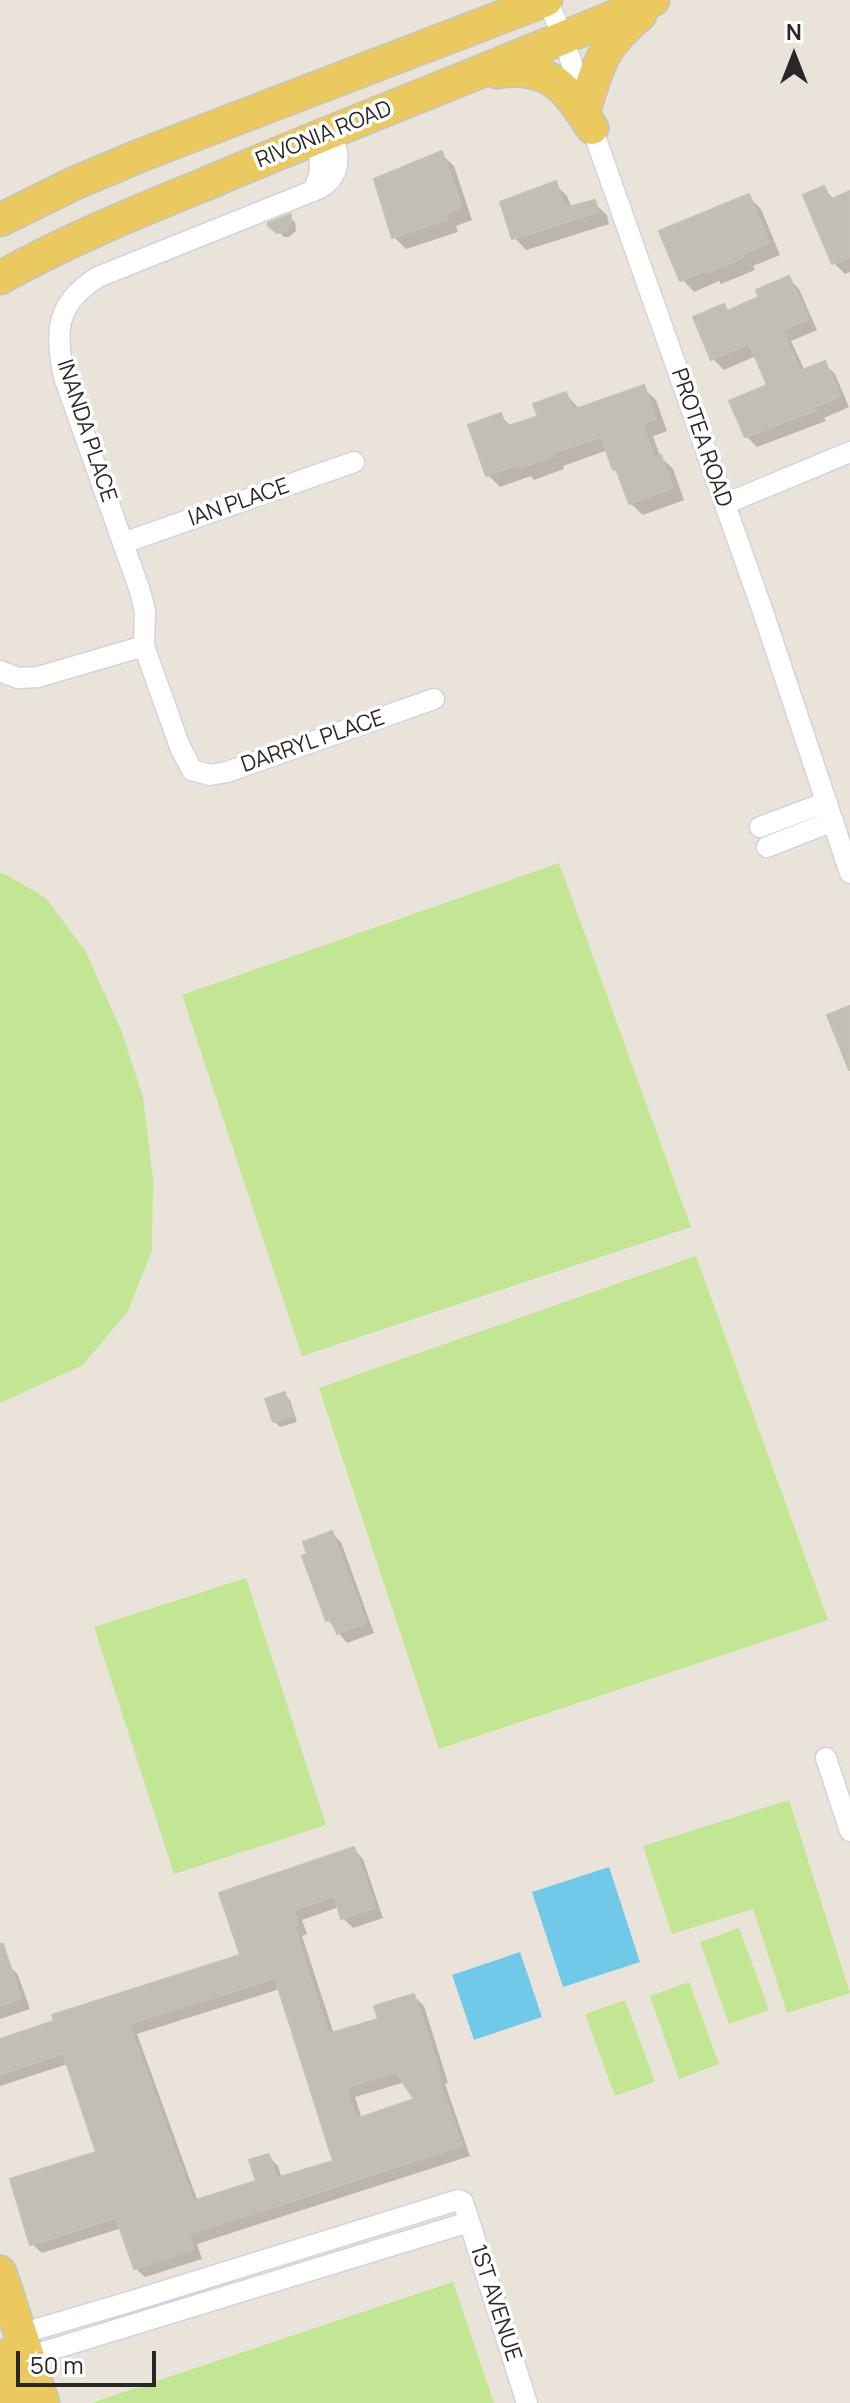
<!DOCTYPE html>
<style>
body{margin:0}
#map{position:relative;width:850px;height:2403px;overflow:hidden;background:#eae3da;font-family:Manrope,sans-serif}
canvas{display:block}
.north{position:absolute;left:754px;top:16px;width:80px;height:80px;-webkit-text-stroke:6px #fff;paint-order:stroke;rotate:0deg;font-size:22px;font-weight:700;line-height:32px;text-align:center;color:#282828}
.north::after{content:'';display:block;margin:auto;width:28px;height:36px;background:#282828;clip-path:polygon(50% 0,100% 100%,50% 72%,0 100%)}
.scale{position:absolute;left:16px;top:2351px;width:140px;height:36px;box-sizing:border-box;border:4px solid #282828;border-top:0;padding-left:10px;font-size:24px;line-height:28px;white-space:nowrap;color:#282828;-webkit-text-stroke:6px #fff;paint-order:stroke}
</style>
<div id="map">
<canvas width="850" height="2403"></canvas>
<div class="north">N</div>
<div class="scale">50 m</div>
</div>
<script>
const ctx = document.querySelector('canvas').getContext('2d');
ctx.lineJoin = 'round';
function fillPath(path, color) {
  ctx.fillStyle = color;
  ctx.fill(path, 'evenodd');
}
function strokePath(path, color, width, dash) {
  ctx.strokeStyle = color;
  ctx.lineWidth = width;
  ctx.lineCap = dash ? 'butt' : 'round';
  ctx.setLineDash(dash || []);
  ctx.stroke(path);
}
function label(font, color, halo, rows, align = 'center') {
  ctx.font = font + ' Manrope,sans-serif';
  ctx.lineWidth = 7;
  ctx.setLineDash([]);
  ctx.textBaseline = 'middle';
  ctx.strokeStyle = halo;
  ctx.fillStyle = color;
  for (const [text, x, y, turn = 0] of rows) {
    ctx.save();
    ctx.translate(x, y);
    ctx.rotate((+turn || 0) * Math.PI / 180);
    ctx.textAlign = isNaN(turn) ? turn : align;
    if (halo) ctx.strokeText(text, 0, 0);
    ctx.fillText(text, 0, 0);
    ctx.restore();
  }
}
fillPath(new Path2D(`
 M559 863 691 1227 302 1356 182 995Z
 M0 873 5 874 46 898 86 952 121 1030 143 1097 153 1179 152 1250 128 1311 83 1365 0 1403Z
 M696 1256 828 1620 439 1749 319 1388Z
 M246 1578 326 1825 174 1874 94 1627Z
 M789 1800 850 1993 787 2013 753 1909 672 1934 643 1846Z
 M739 1928 769 2010 729 2024 700 1942Z
 M689 1982 719 2064 679 2079 650 1996Z
 M625 2000 655 2082 615 2096 585 2014Z
 M453 2282 494 2403H91Z`), '#c3e694');
fillPath(new Path2D(`
 M609 1867 640 1962 563 1987 532 1892Z
 M520 1952 542 2017 474 2040 452 1975Z`), '#71c9e9');
fillPath(new Path2D(`
 M441 154 454 166 472 220 456 226 458 232 406 249 394 237Z
 M555 184 567 196 572 208 594 203 607 215 609 224 526 250 514 237Z
 M824 189 835 200 850 193V272L845 274 834 263 805 196Z
 M748 196 761 209 780 255 753 266 755 270 721 284 719 281 694 292 682 279Z
 M290 217 295 222 296 231 289 237H284L271 224Z
 M788 278 799 289 817 330 791 341 805 371 824 363 835 374 849 407 824 418 826 421 757 447 746 436 770 386 756 356 724 370 713 359 695 318 724 306 729 312 762 298Z
 M643 388 656 400 667 431 653 436 660 456 673 469 684 500 643 515 630 503 621 476 614 469 608 450 563 466 564 469 534 480 531 476 500 487 488 475 500 416 512 427 540 417 566 394 580 410Z
 M284 1394 290 1400 297 1422 280 1427 274 1421Z
 M332 1533 341 1542 374 1633 347 1643 328 1620Z
 M354 1849 363 1859 383 1918 353 1928 343 1918 339 1907 302 1920 307 1934 302 1936 334 2034 380 2020 414 1996 424 2006 448 2083 445 2084 470 2156 197 2244 202 2259 145 2277 135 2268 122 2228 42 2253 32 2244 98 2153 68 2064 0 2086V2041L243 1957ZM280 1989 335 2162 282 2179 278 2166 268 2156 259 2183 198 2202 137 2034ZM405 2082 417 2100 362 2119 355 2097Z
 M9 1965 18 1975 30 2009 0 2019V1968Z`), '#0003');
const building = new Path2D(`
 M442 151 461 207 445 214 447 220 392 238 374 179Z
 M556 181 565 208 595 200 598 212 512 239 500 202Z
 M824 186 830 200 850 191V257L832 264 803 195Z
 M749 194 769 243 742 254 744 257 707 273 706 270 680 281 659 231Z
 M291 214V225L283 232 277 233 268 226V223Z
 M789 276 808 319 782 330 800 371 825 361 840 396 815 407 817 410 745 437 729 401 767 385 753 352 748 344 711 360 693 317 724 304 727 311 759 297 756 290Z
 M644 385 656 419 642 424 654 457 661 455 673 488 629 504 616 469 613 470 601 437 552 453 553 457 520 468 519 464 486 476 468 425 501 413 506 427 538 416 533 404 566 392 573 410Z
 M850 1006V1070H849L827 1015Z
 M285 1392 292 1416 273 1422 265 1399Z
 M332 1531 366 1623 337 1634 331 1619 326 1621 302 1556 307 1554 303 1542Z
 M354 1847 375 1908 341 1919 334 1896 293 1910 298 1925 294 1926 328 2034 378 2019 374 2006 414 1994 440 2073 437 2074 462 2146 189 2234 194 2249 134 2269 116 2218 30 2245 10 2179 96 2152 63 2053 0 2074V2039L54 2021 52 2015 240 1955 219 1893ZM275 1978 333 2161 277 2178 269 2154 249 2160 256 2181 193 2201 129 2024ZM396 2072 414 2099 356 2119 346 2088Z
 M0 1944H3L21 1999 0 2006Z`);
fillPath(building, '#c2bdb7');
strokePath(building, '#c5bfb4', 2);
const street = new Path2D(`
 M547 0 564 39
 M569 55 592 128 762 609 850 873
 M332 131C339 154 343 174 320 188L98 277C55 304 55 331 64 377L140 591 145 611 144 646 180 747 192 770 210 775 227 772 434 699
 M313 191C323 171 321 158 315 137
 M725 504 850 452
 M123 543 354 462
 M0 671 18 678 38 677 144 646
 M760 827 827 802
 M767 847 833 821
 M826 1758 850 1831
 M20 2334 132 2301 458 2200 463 2202 527 2403
 M27 2357 469 2222`);
const primary = new Path2D(`
 M497 72C549 64 567 88 592 128
 M585 108C598 64 603 45 640 15
 M0 220 75 183 144 154 546 0
 M0 278C69 239 142 210 215 180 360 118 508 63 653 0
 M0 2272 43 2403
 M0 2356 15 2403`);
strokePath(street, '#d0d3e1', 23);
strokePath(primary, '#c3c3c3', 35);
strokePath(street, '#fff', 20);
strokePath(primary, '#eaca5f', 32);
label('22px', '#282828', '#fff', [
 ["RIVONIA ROAD",324,135,-22],
 ["INANDA PLACE",86,431,72],
 ["PROTEA ROAD",701,438,71],
 ["IAN PLACE",239,503,-19],
 ["DARRYL PLACE",313,742,-19],
 ["1ST AVENUE",495,2303,72]
]);
</script>
